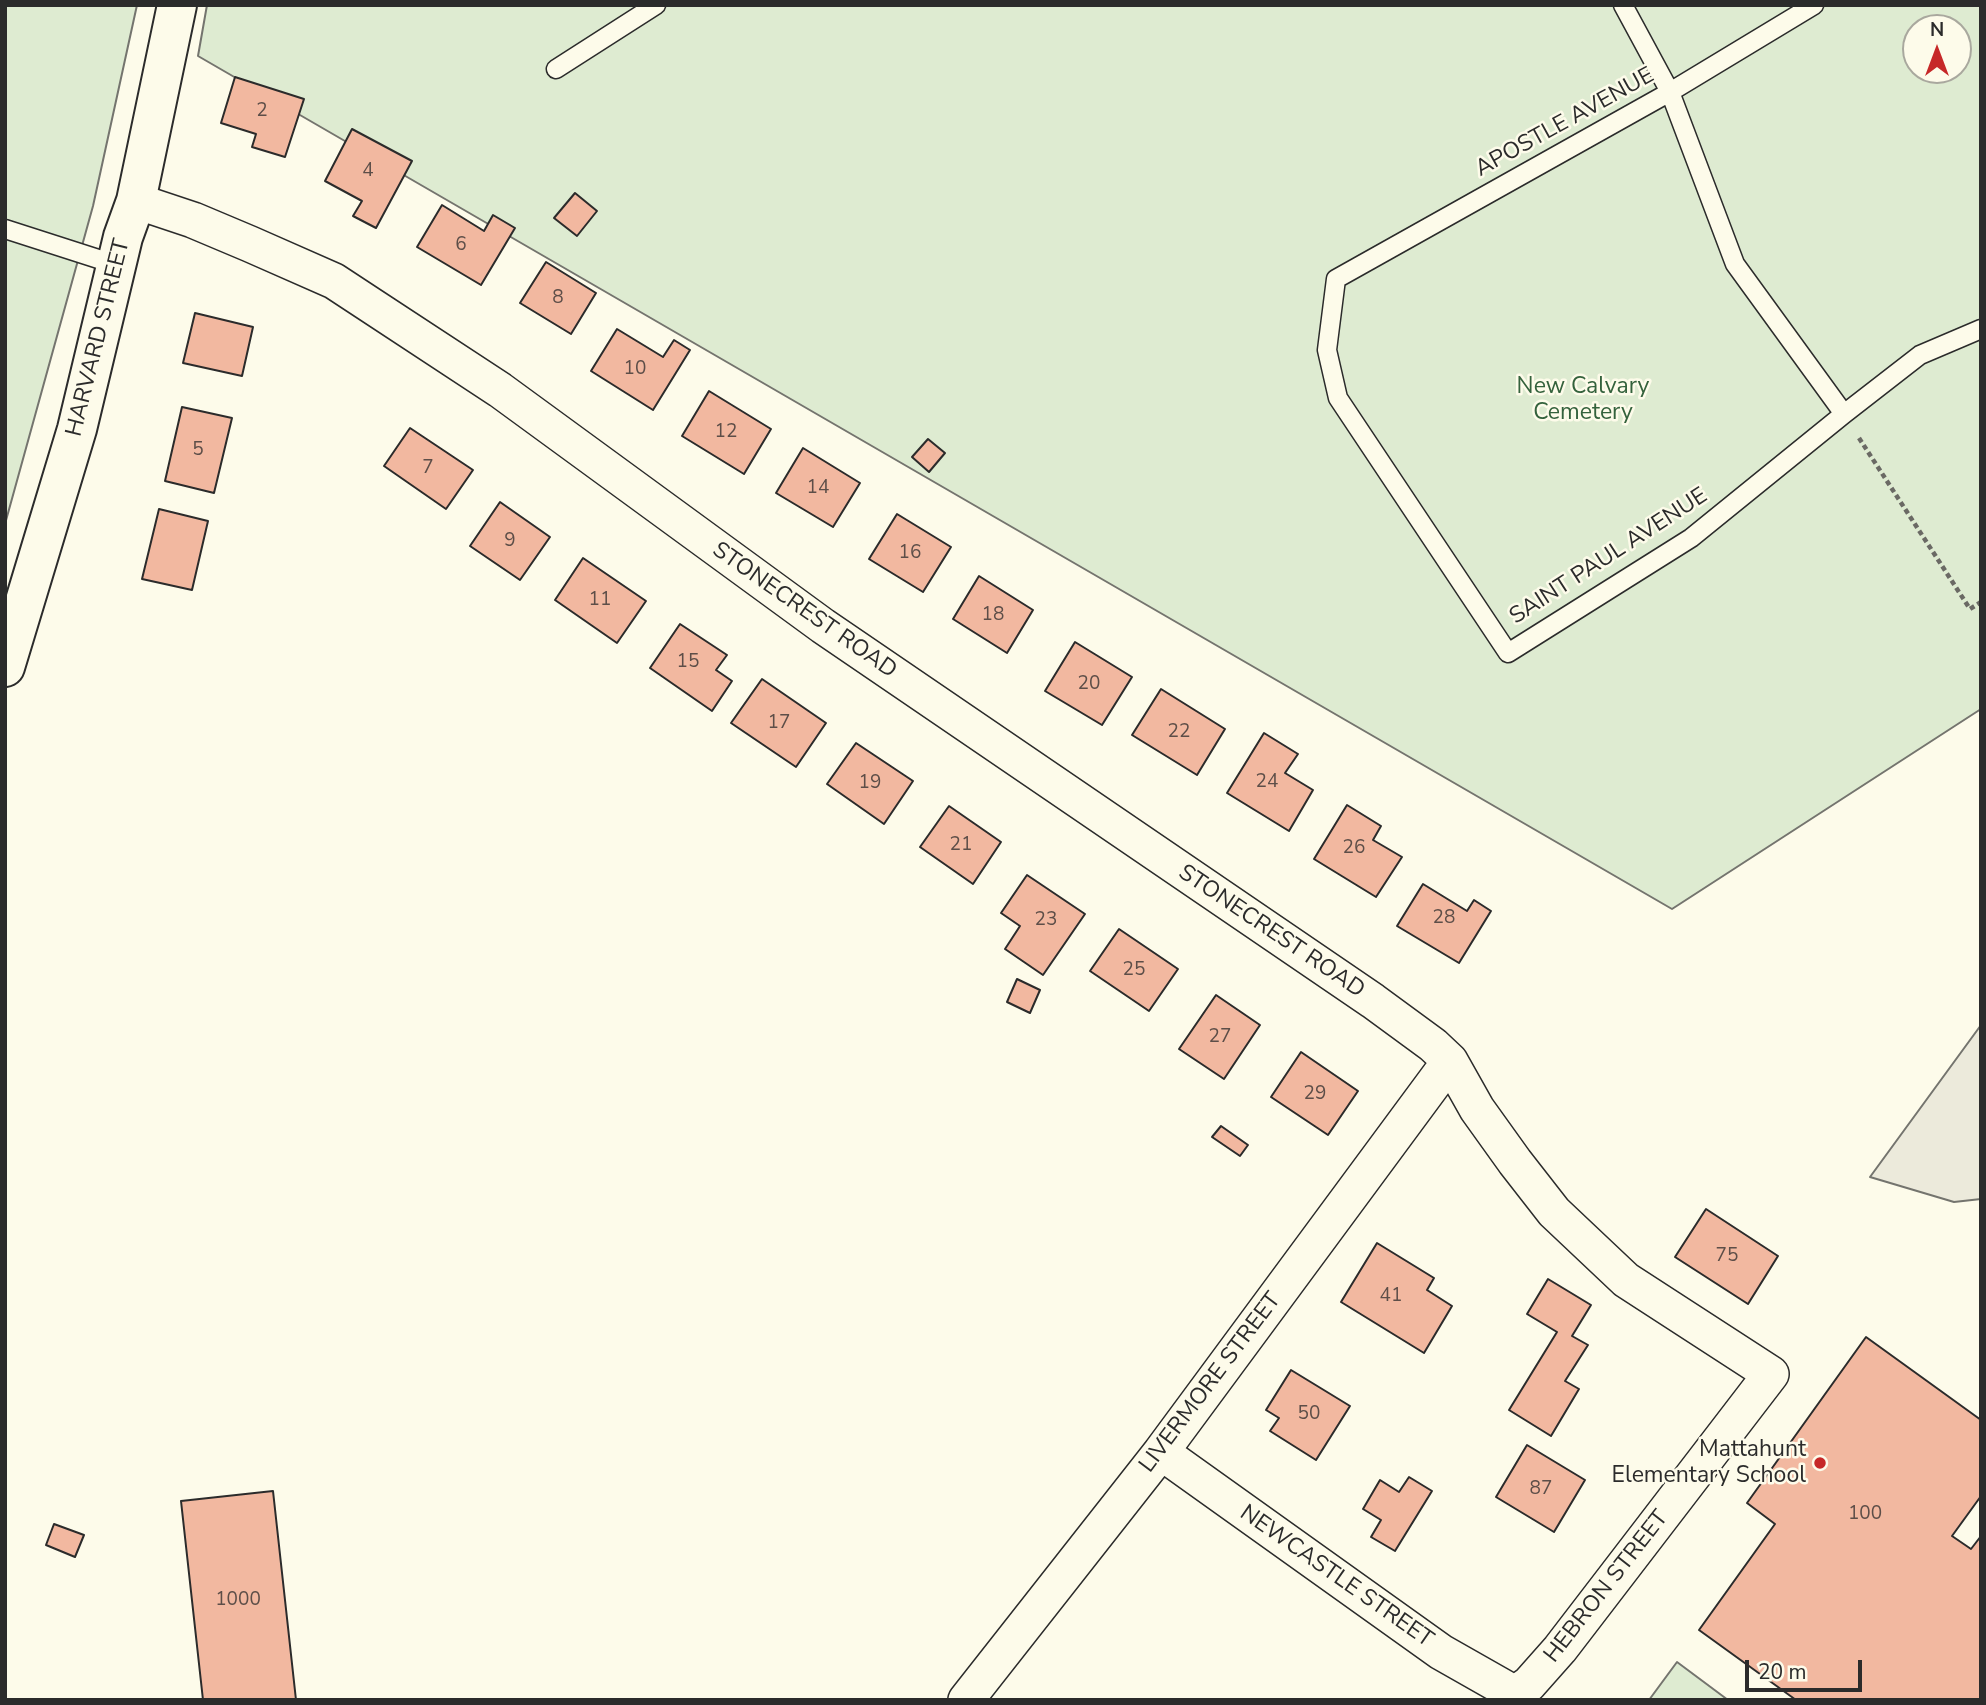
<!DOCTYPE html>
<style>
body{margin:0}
#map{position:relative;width:1986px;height:1705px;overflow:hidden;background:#fdfbea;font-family:"Nunito Sans",sans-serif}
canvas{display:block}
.frame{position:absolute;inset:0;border:7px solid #2b2b2b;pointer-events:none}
.north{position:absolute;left:1902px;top:14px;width:70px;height:70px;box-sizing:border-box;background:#fdfbea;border:2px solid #a9a89e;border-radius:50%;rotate:0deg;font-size:19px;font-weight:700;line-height:28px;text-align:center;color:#2b2b2b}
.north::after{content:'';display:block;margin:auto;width:24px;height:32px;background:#c62828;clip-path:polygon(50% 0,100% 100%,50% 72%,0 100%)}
.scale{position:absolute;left:1745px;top:1660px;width:117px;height:32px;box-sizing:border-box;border:4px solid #2b2b2b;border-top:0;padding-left:9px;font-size:21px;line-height:24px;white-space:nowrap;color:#2b2b2b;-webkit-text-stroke:5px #fdfbea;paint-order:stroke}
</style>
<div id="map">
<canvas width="1986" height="1705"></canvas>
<div class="frame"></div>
<div class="north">N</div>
<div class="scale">20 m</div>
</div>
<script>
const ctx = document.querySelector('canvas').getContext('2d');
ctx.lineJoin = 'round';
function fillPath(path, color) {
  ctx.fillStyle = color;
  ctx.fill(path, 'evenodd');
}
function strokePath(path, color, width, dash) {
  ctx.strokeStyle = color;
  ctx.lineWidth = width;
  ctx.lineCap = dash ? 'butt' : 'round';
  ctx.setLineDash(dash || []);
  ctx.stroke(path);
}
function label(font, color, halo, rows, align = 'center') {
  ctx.font = font + ' "Nunito Sans",sans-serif';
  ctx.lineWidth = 5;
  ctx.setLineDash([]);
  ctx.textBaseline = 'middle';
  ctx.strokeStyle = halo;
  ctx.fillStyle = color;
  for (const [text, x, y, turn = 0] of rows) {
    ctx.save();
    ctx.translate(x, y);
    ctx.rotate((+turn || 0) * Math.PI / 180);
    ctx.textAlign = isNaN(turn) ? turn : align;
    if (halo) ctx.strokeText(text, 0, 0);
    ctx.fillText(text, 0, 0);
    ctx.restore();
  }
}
const green = new Path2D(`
 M5 5H137L93 206 5 524Z
 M207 5H1981V709L1672 909 198 56ZM1916 28H1958V70H1916Z
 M1677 1662 1728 1700H1649Z`);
fillPath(green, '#deebd1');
strokePath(green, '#74746e', 2);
const parking = new Path2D(`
 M1981 1025V1199L1954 1202 1870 1177Z`);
fillPath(parking, '#eceadb');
strokePath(parking, '#74746e', 2);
const building = new Path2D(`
 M235 77 304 99 285 157 252 147 256 134 221 123Z
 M352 129 412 161 376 228 353 216 362 201 325 181Z
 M575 193 597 211 577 236 554 218Z
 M442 205 484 231 493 215 515 228 481 285 417 247Z
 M546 262 596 293 571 334 520 303Z
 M195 313 253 327 242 376 183 363Z
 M617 329 663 357 674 340 690 350 653 410 591 371Z
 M709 391 771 429 744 474 682 436Z
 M182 407 232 418 214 493 165 481Z
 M410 428 473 470 446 509 384 466Z
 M928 439 945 453 929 472 912 457Z
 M803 448 860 483 833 527 776 493Z
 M500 502 550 537 520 580 470 546Z
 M159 509 208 521 192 590 142 579Z
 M897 514 951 547 923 592 869 559Z
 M583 558 646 601 617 643 555 600Z
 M979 576 1033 610 1007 653 953 619Z
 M680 624 727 655 716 670 732 681 712 711 650 668Z
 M1075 642 1132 677 1102 725 1045 691Z
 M762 679 826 723 796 767 731 723Z
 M1161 689 1225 729 1197 775 1132 735Z
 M1264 733 1298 754 1285 773 1313 790 1289 831 1227 793Z
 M856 743 913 781 884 824 827 784Z
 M1347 805 1381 826 1373 840 1402 857 1376 897 1314 859Z
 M949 806 1001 842 973 884 920 847Z
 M1027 875 1085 914 1043 975 1005 949 1020 926 1001 913Z
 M1423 884 1467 911 1474 900 1491 911 1459 963 1397 926Z
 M1119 929 1178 969 1149 1011 1090 971Z
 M1017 979 1040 990 1030 1013 1007 1002Z
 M1216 995 1260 1025 1224 1079 1179 1049Z
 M1301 1052 1358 1091 1328 1135 1271 1097Z
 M1221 1126 1248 1145 1240 1156 1212 1137Z
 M1706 1209 1778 1256 1748 1304 1675 1257Z
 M1377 1243 1434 1278 1427 1290 1452 1306 1424 1353 1341 1302Z
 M1548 1279 1591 1305 1572 1336 1588 1345 1565 1381 1579 1389 1551 1436 1509 1410 1557 1332 1527 1314Z
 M1866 1337 1981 1420V1496L1952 1536 1971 1549 1981 1536V1700H1796L1699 1630 1775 1524 1747 1503Z
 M1291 1370 1350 1406 1316 1460 1270 1431 1279 1418 1266 1410Z
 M1527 1445 1585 1480 1554 1532 1496 1497Z
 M1409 1477 1432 1491 1395 1551 1371 1537 1381 1520 1363 1509 1380 1480 1399 1492Z
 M273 1491 296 1700H203L181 1501Z
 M54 1524 84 1535 75 1557 46 1545Z`);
fillPath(building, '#f2b8a0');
strokePath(building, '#2b2b2b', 2);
const service = new Path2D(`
 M1623 5 1670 92 1735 264 1844 414
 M1814 5 1670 92 1336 279 1327 350 1338 398 1508 653 1691 538 1844 414 1920 355 1981 329
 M556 69 656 5
 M5 229 117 265`);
const minor = new Path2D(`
 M136 201 193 220 250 244 334 281 369 304 500 390 823 626 1373 1001 1433 1045 1450 1061 1477 1109 1515 1162 1554 1212 1626 1280 1771 1374 1560 1649 1529 1684 1515 1694 1441 1652 1161 1452
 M966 1700 1161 1452 1450 1061`);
const secondary = new Path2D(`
 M5 667 77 429 123 237 136 201 177 5`);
strokePath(service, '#2b2b2b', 21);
strokePath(minor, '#2b2b2b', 38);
strokePath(secondary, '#2b2b2b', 42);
strokePath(new Path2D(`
 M1859 438 1970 609 1981 602`), '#6a6964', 4.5, [5, 3.5]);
strokePath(service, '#fdfbea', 18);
strokePath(minor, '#fdfbea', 35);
strokePath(secondary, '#fdfbea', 38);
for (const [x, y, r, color] of [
 [1820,1463,7,"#c62828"]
]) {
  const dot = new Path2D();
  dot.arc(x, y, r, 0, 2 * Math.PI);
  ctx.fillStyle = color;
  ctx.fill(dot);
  strokePath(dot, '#fdfbea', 2.5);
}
label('19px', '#5d4e48', null, [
 ["2",262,111],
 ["4",368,171],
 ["6",461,245],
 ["8",558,298],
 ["10",635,369],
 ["12",726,432],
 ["5",198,450],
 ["7",428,468],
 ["14",818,488],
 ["9",510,541],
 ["16",910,553],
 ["11",600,600],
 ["18",993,615],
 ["15",688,662],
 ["20",1089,684],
 ["17",779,723],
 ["22",1179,732],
 ["24",1267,782],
 ["19",870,783],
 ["21",961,845],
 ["26",1354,848],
 ["28",1444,918],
 ["23",1046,920],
 ["25",1134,970],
 ["27",1220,1037],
 ["29",1315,1094],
 ["75",1727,1256],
 ["41",1391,1296],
 ["50",1309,1414],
 ["87",1541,1489],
 ["100",1865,1514],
 ["1000",238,1600]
]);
label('23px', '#2b2b2b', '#fdfbea', [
 ["APOSTLE AVENUE",1565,123,-29],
 ["HARVARD STREET",99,338,-76],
 ["SAINT PAUL AVENUE",1609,557,-33],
 ["STONECREST ROAD",804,611,35],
 ["STONECREST ROAD",1271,932,34],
 ["LIVERMORE STREET",1211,1383,-53],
 ["NEWCASTLE STREET",1336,1577,35],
 ["HEBRON STREET",1607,1587,-52]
]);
label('23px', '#34623c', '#fdfbea', [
 ["New Calvary",1583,387],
 ["Cemetery",1583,413]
]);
label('23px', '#2b2b2b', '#fdfbea', [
 ["Mattahunt",1806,1450],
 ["Elementary School",1806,1476]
], 'right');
</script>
